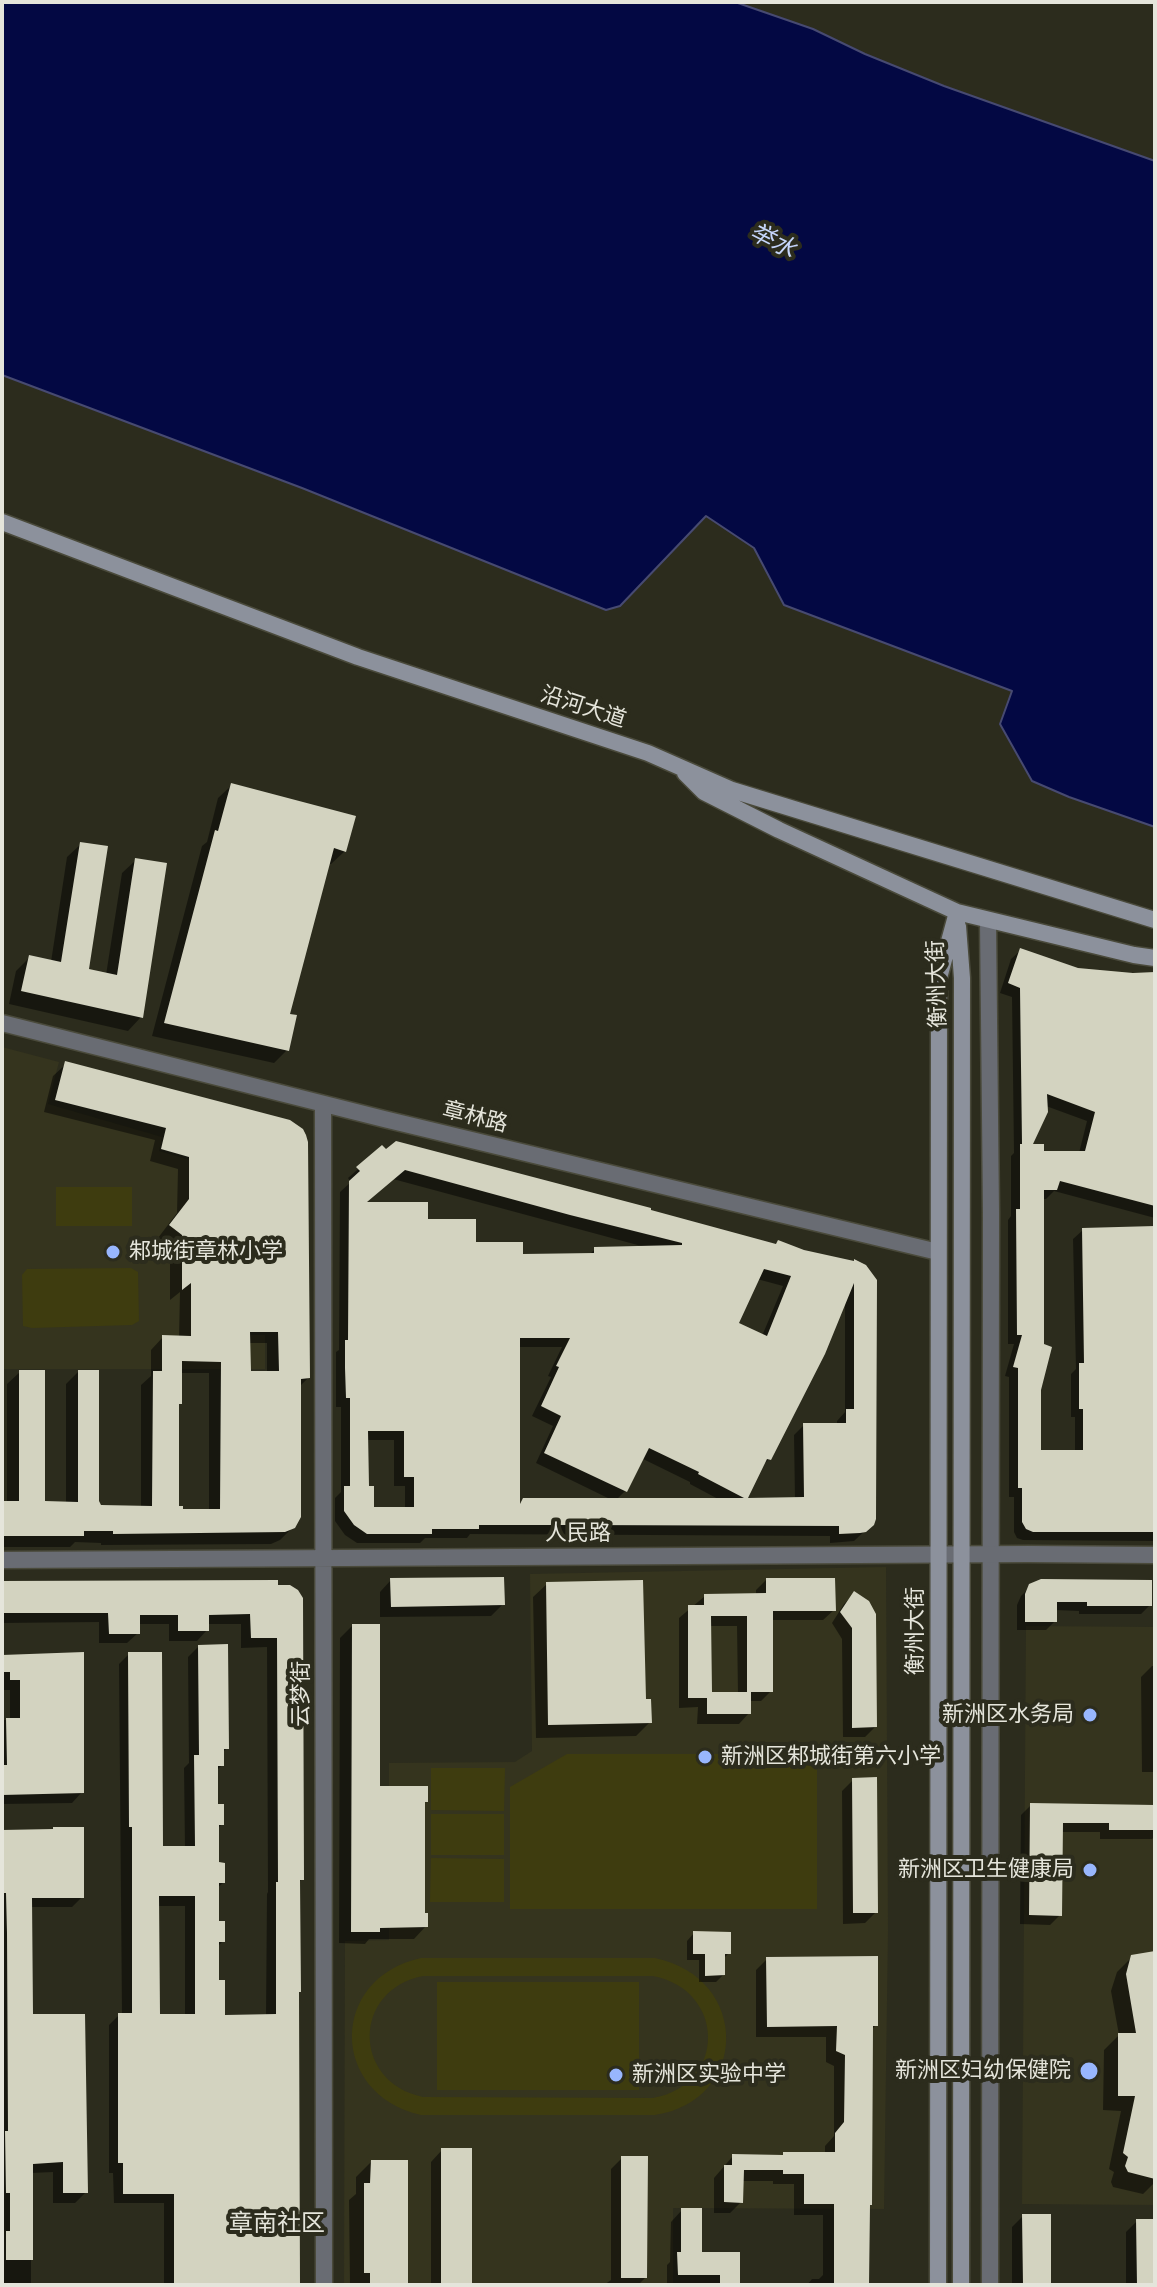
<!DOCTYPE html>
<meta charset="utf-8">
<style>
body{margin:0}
#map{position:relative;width:1157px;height:2287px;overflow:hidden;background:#2c2c1d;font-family:"DM Sans",sans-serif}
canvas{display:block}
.frame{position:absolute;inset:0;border:4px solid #e5e5db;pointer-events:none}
</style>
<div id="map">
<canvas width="1157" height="2287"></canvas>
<div class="frame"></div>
</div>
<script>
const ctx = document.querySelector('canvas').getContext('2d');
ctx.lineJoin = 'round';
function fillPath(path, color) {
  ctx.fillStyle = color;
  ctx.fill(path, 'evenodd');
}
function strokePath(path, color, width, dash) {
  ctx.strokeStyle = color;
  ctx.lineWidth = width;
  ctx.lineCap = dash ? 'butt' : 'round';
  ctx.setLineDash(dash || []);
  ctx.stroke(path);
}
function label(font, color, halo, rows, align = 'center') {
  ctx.font = font + ' "DM Sans","Noto Sans SC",sans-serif';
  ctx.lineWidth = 8;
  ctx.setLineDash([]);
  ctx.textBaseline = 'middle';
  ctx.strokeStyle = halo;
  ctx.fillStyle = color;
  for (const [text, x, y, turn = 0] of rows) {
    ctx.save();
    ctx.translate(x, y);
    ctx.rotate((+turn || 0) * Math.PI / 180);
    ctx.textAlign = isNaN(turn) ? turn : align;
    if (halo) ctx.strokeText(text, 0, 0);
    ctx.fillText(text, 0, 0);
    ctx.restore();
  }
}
fillPath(new Path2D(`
 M2 1047 59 1062 48 1104 162 1137 159 1151 224 1170 225 1335H265V1369H2Z
 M886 1567 888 1931 884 2209 673 2208V2285H344L345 1941 389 1940V1763L515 1762 532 1751 530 1574Z
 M1026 1626 1155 1627V2205L1022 2204Z`), '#35341e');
fillPath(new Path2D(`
 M56 1187H132V1226H56Z
 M131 1268 138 1272 139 1321 132 1325 32 1328 23 1326 22 1275 27 1269Z
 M567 1754H817V1909H510V1787Z
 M431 1768H505L504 1811 431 1810Z
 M431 1814H504V1855H431Z
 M431 1858 504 1859V1902H430Z
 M421 1958H655C751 1978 749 2101 655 2115H421C329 2094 329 1978 421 1958ZM423 1976H653C726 1990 727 2085 653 2098L423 2097C352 2082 352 1990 423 1976Z
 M437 1982H639V2090H437Z`), '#3e3c0f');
const water = new Path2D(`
 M2 2H735L813 29 865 54 944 86 1155 161V827L1069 797 1032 781 1000 724 1012 691 784 605 754 548 706 516 620 606 606 610 302 488 2 375Z`);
fillPath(water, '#030843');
strokePath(water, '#474a71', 2);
fillPath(new Path2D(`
 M232 785 345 851 331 864 328 863 288 1015 287 1050 274 1063 152 1036 202 846 207 842 218 798Z
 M81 844 86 970 106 975 122 873 136 860 141 1017 128 1031 9 1004 16 971 30 957 51 962 67 857Z
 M1021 950 1077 970 1133 975 1155 974V1218L1054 1191 1046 1199H1042L1039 1389V1452H1075V1417H1071V1374L1076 1369 1073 1239 1083 1230 1155 1260V1541L1023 1540 1017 1538 1014 1532V1497H1009V1377L1005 1376 1014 1344H1008V1220L1011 1216V1156L1014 1153 1012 997 1000 993 1011 959ZM1046 1106 1087 1121 1079 1153H1042L1030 1146Z
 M66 1064 289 1122 308 1378 299 1387 293 1527 280 1540 271 1544 101 1545V1543L75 1542 70 1547H2V1503H7V1384L20 1372 43 1503 66 1504V1384L78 1372 99 1507 141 1508V1385L151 1376V1350L163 1337 179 1338 180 1292 170 1300V1248L158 1238 177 1213 178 1169 150 1161 155 1140 44 1112 53 1076ZM248 1343H267V1373H249ZM180 1373H209V1511H181L177 1508V1406Z
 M382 1148 853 1263 872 1524 854 1541 830 1543V1536L470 1534 467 1538H425L420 1543H357L345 1535 335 1521V1498L341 1492V1407H336V1352L339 1350 340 1192 351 1182 348 1178ZM393 1179 645 1247 595 1249 589 1255 521 1256 474 1244 426 1221 364 1204ZM757 1279 783 1286 762 1336 737 1324ZM845 1300V1412L837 1421V1425H804L794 1435 795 1499 745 1500 760 1468 769 1459ZM518 1347H562L548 1376 551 1377 532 1416 553 1426 536 1463 612 1500H524L518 1506ZM366 1440H394V1486H405V1509H372L367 1488ZM641 1458 690 1482V1484L720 1500H616L625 1491Z
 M391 1580 503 1604 491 1616 380 1617V1592Z
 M766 1580 834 1610 823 1620H771V1691L761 1701H749V1713L739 1724H697L698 1707 679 1708V1618L705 1596 756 1595V1590ZM709 1626H737L738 1694H710Z
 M276 1582 302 1879 298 1883V2285H305H164V2203H114L113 2173H109V2025L119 2015H122L119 1664 129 1654 161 1848H185L184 1768 189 1763 188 1657 198 1647 227 1748 222 1753V1765L216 1771V1806L222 1824 217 1829V1864L223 1883 217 1888V1923L223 1941 217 1947V1981L223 2017 266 2016 267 1894 268 1892 267 1647 241 1648V1624H207V1630L197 1641H169V1624H138V1633L127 1643H99V1622L2 1623V1583ZM157 1906H185V2016H158Z
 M547 1584 644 1701 650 1722 636 1736 536 1738 533 1597Z
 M1031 1586 1150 1605 1141 1614H1079V1611L1055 1610V1621L1046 1630H1017V1605L1021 1596Z
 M854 1594 875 1727 865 1737H843L842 1639 832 1623 844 1604Z
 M352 1626 378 1788 426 1801 423 1805V1915L426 1926 414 1939H369L365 1944 339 1943 340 1638Z
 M2 1657H52L82 1792 72 1803 2 1804V1720H10V1690H2Z
 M1152 1666H1155V1772H1142L1141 1677Z
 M853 1780 876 1912 865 1923 843 1924 842 1791Z
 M1031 1805 1155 1807V1836L1152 1839H1100V1832H1061L1060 1915 1050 1925 1020 1924 1021 1815Z
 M2 1831 82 1897 72 1907H30L31 2016 86 2192 75 2203H53V2172L31 2173V2285H2Z
 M694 1933 729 1953 723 1959V1975L716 1982H699V1960H687V1941Z
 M1155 1953V2182L1143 2194 1113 2187 1111 2182 1114 2172 1109 2169 1121 2111 1103 2110 1104 2050 1119 2035 1111 1991 1117 1972 1132 1957Z
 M767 1959 876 2025 871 2030 868 2285H807L812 2279H819L823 2275V2215H794V2184H773V2181H742L741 2202 730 2213H714V2178L733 2156 781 2157 784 2154H825V2146L834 2136V2066L826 2062V2037H756V1970Z
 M442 2150 470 2285H431V2162Z
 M622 2158 645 2278 638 2285H604L611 2280V2169Z
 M371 2162 406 2285H350L349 2200 356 2194V2177Z
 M682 2210 700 2254 738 2285H667V2265L670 2262 671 2222Z
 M1023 2216 1049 2285H1012V2227Z
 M1155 2220V2285H1126V2232L1137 2221Z`), '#0007');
fillPath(new Path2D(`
 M231 783 356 816 346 852 334 848 290 1014 297 1015 289 1051 164 1023 215 830 218 831Z
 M80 842 108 846 89 969 117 975 135 858 167 863 143 1018 21 991 29 955 61 962Z
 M1020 948 1078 968 1133 973 1155 972V1206L1060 1181 1057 1190H1044V1344L1052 1347 1041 1390V1450H1083V1409H1079V1363H1084L1082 1228 1155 1226V1532H1033L1026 1529 1022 1522V1488H1018V1368L1013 1367 1022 1335H1017L1016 1209H1020V1144H1022L1020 988 1008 983ZM1047 1094 1095 1112 1085 1151H1044V1144H1033L1048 1112Z
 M65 1061 290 1120 303 1129 306 1135 308 1142 310 1378 301 1379V1517L295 1528 285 1532 113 1534V1531H84V1536H2V1501H19V1370H45V1501L78 1502V1370H99V1501L101 1505 152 1506 153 1371H162V1335L191 1336V1283L182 1290V1235L169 1225 189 1199V1157L161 1149 166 1128 55 1100ZM250 1332H278L279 1371H251ZM182 1361 221 1362 220 1509H183V1506H179V1404H182Z
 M396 1141 651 1208V1210L776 1244 778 1240 804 1250 854 1261V1259L866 1265 877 1280 876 1519 874 1525 866 1532 860 1533 839 1534V1526L582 1525H479V1529H432V1534H367L354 1525 344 1511V1486H350V1398H346L345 1368V1340H348L349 1181 360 1171 356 1167 382 1145 386 1149ZM405 1170 570 1215 682 1243V1245L594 1247V1253L523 1254V1242H476V1219H428V1202H367ZM764 1269 791 1276 767 1336 739 1323ZM854 1283V1409H846V1423H803L804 1497 748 1498 767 1459 771 1460 825 1354ZM520 1338H570L556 1366 559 1367 541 1406 561 1416 544 1453 627 1492 649 1448 699 1472 698 1474 744 1498H523L520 1504ZM368 1431H404V1477H414V1507H374V1486H369Z
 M504 1577 505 1605 391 1607 390 1578Z
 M766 1578H835L836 1611H773V1692H751V1714H707V1698H688V1605H704V1594L766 1593ZM711 1616H747V1692H712Z
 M1041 1579 1152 1580V1606H1087V1602H1057V1622H1025V1594L1029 1584Z
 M278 1580V1585H290L298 1590 303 1598 304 1880H300L301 1992H299L300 2285H174V2194H123V2163H118V2013H132V1827H129L128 1652H162L163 1846H195L194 1755H199L198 1645 228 1644 229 1749H224V1766H218V1804H224V1825H219V1862L225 1863V1883H219V1921H225V1942H219V1980H225V2015L276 2014V1882H278L277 1638H251L250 1614 209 1615V1631H178V1615H140V1634H109L108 1613H2V1581ZM159 1896H195V2014H160Z
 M643 1580 646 1699H651L652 1723 548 1725 546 1582Z
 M854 1591 869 1601 876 1614 877 1727 852 1728V1628L840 1612Z
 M352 1624H380V1786H428V1802H425V1913H428V1927L380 1928V1932H351Z
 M84 1652V1793L2 1795V1765H7L6 1718H20V1680H10V1672H2V1655Z
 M877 1777 878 1913H853L852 1778Z
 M1030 1803 1155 1805V1830H1109V1823H1063L1062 1916 1029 1915Z
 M53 1827H84V1898H32L33 2014H85L88 2193H63V2162L33 2164V2260H6V2231H10V2193H6L5 2131H8L7 1933 6 1893H2V1830L53 1829Z
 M693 1931 731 1932V1954H725V1975L705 1976V1954H693Z
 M1155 1951V2179L1128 2172 1125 2166 1128 2157 1123 2153 1135 2096H1118V2033H1136L1126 1974 1131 1955Z
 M878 1956V2026H873L872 2205H870L869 2285H834V2204H804V2174H783V2170H744L743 2203 724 2202V2165H732V2154L783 2155V2152H835V2133L844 2122 845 2055 836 2051 837 2026 767 2027 766 1957Z
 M441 2148H472V2285H441Z
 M621 2156H648L647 2278H621Z
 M371 2160H408V2285H370V2273H364V2183H370Z
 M681 2208H702V2252H740V2285H720V2275H678L677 2252H681Z
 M1022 2214H1051V2285H1023Z
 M1136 2219H1155V2285H1137Z`), '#d3d3c0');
const minor = new Path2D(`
 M988 921 991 1213 990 2285`);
const tertiary = new Path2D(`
 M2 1023 384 1119 938 1252
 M323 1104 324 2285
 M2 1560 1028 1554 1155 1555`);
const secondary = new Path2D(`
 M2 522 358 657 648 753 732 790 1155 920
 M685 773 704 792 779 830 957 912 1134 955 1155 958
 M958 926 962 978 961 2285
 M938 2285 939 978 957 912`);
strokePath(minor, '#4a4a3b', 19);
strokePath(tertiary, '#4a4a3b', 19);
strokePath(secondary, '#4a4a3b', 19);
strokePath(minor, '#696c73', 16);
strokePath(tertiary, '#696c73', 16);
strokePath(secondary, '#8c919c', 16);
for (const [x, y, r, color] of [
 [113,1252,8,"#98b6fd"],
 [1090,1715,8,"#98b6fd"],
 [705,1757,8,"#98b6fd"],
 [1090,1870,8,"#98b6fd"],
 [1089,2071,10,"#98b6fd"],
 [616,2075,8,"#98b6fd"]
]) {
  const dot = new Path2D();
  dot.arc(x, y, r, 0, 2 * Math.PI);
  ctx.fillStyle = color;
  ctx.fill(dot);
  strokePath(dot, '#2c2c1d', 3);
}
label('22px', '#e5e5db', '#2c2c1d', [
 ["沿河大道",583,708,18],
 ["衡州大街",938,984,-92],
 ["章林路",475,1118,14],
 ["人民路",578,1534],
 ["衡州大街",916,1631,-90],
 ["云梦街",302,1694,-90]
]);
label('22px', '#e5e5db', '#2c2c1d', [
 ["邾城街章林小学",129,1252],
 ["新洲区水务局",1074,1715,"right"],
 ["新洲区邾城街第六小学",721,1757],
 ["新洲区卫生健康局",1074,1870,"right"],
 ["新洲区妇幼保健院",1071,2071,"right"],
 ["新洲区实验中学",632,2075]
], 'left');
label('italic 24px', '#c5d5fa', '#2c2c1d', [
 ["举水",772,242,27]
]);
label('24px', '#e5e5db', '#2c2c1d', [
 ["章南社区",277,2225]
]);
</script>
